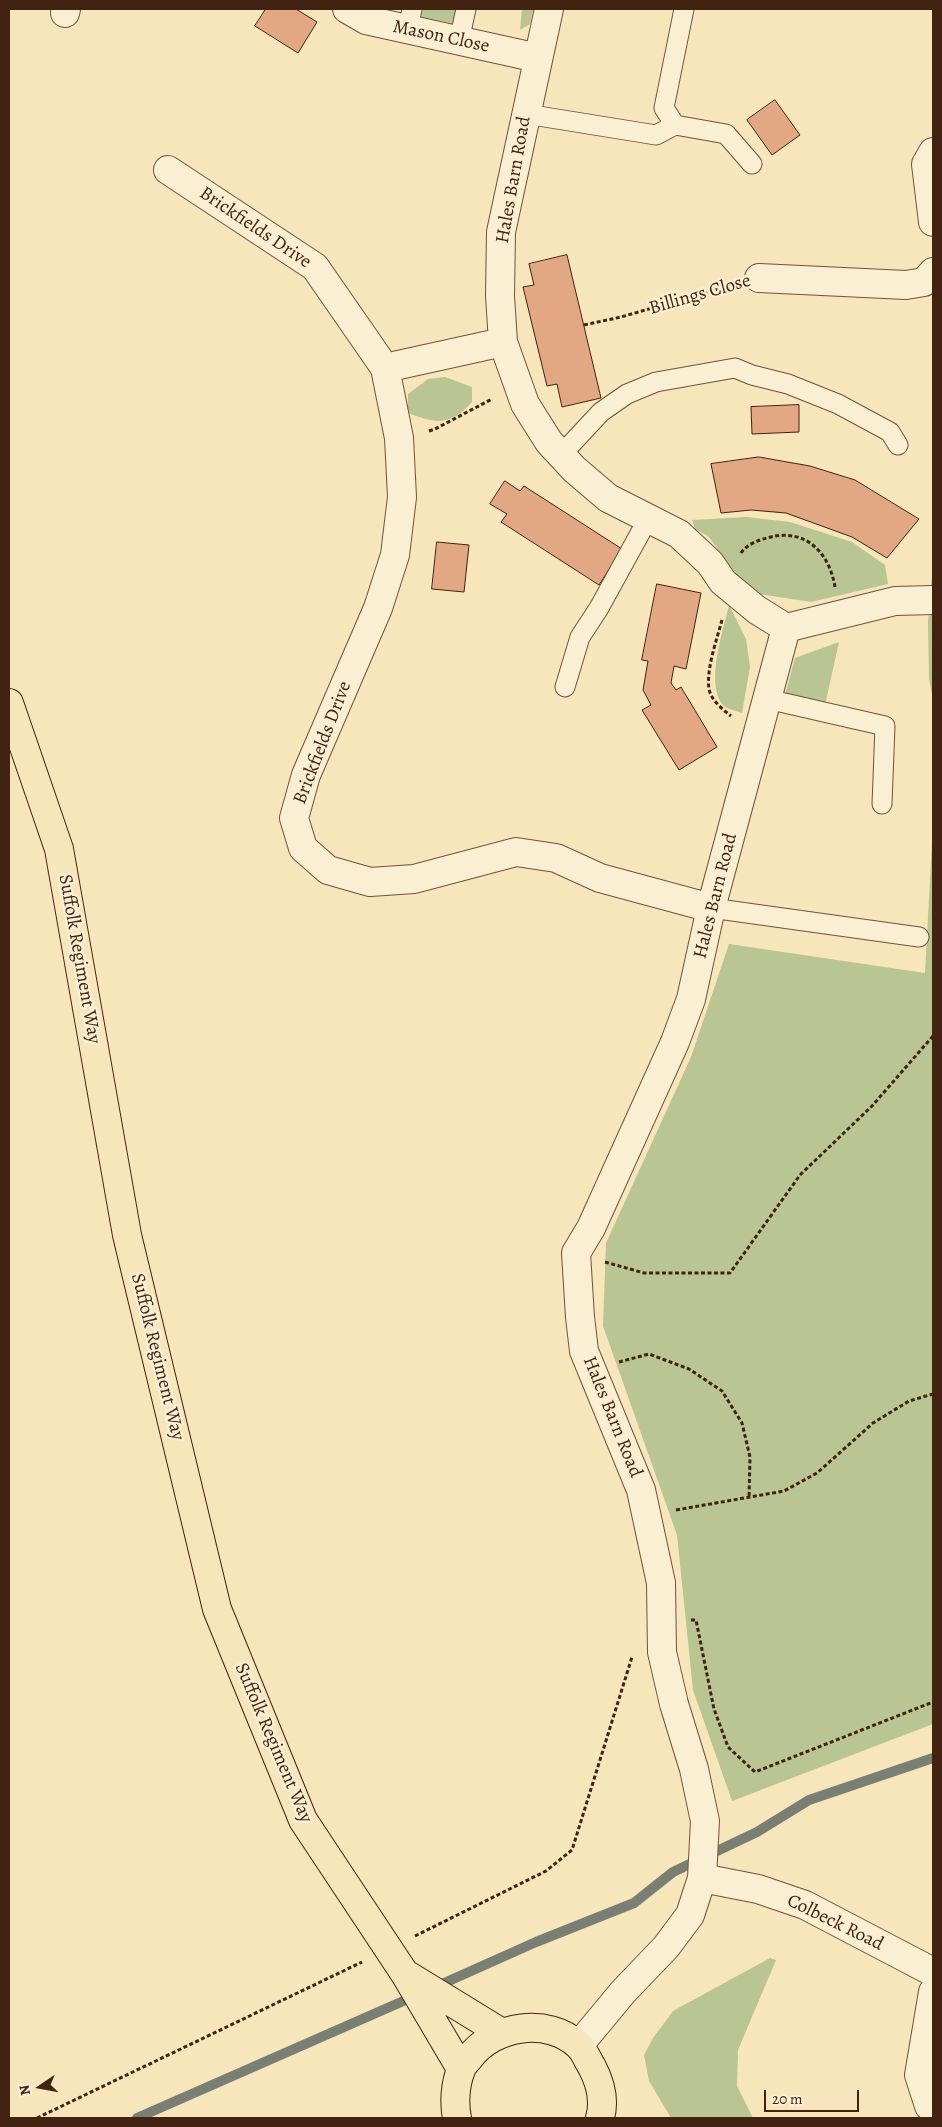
<!DOCTYPE html>
<style>
body{margin:0}
#map{position:relative;width:942px;height:2127px;overflow:hidden;background:#f7e5bb;font-family:Alegreya,serif}
canvas{display:block}
.frame{position:absolute;inset:0;border:10px solid #422210;pointer-events:none}
.north{position:absolute;left:15px;top:2062px;width:50px;height:50px;-webkit-text-stroke:4px #faeed3;paint-order:stroke;rotate:258deg;font-size:14px;font-weight:700;line-height:20px;text-align:center;color:#422210}
.north::after{content:'';display:block;margin:auto;width:18px;height:22px;background:#422210;clip-path:polygon(50% 0,100% 100%,50% 72%,0 100%)}
.scale{position:absolute;left:764px;top:2090px;width:95px;height:22px;box-sizing:border-box;border:2px solid #422210;border-top:0;padding-left:6px;font-size:15px;line-height:18px;white-space:nowrap;color:#422210;-webkit-text-stroke:4px #faeed3;paint-order:stroke}
</style>
<div id="map">
<canvas width="942" height="2127"></canvas>
<div class="frame"></div>
<div class="north">N</div>
<div class="scale">20 m</div>
</div>
<script>
const ctx = document.querySelector('canvas').getContext('2d');
ctx.lineJoin = 'round';
function fillPath(path, color) {
  ctx.fillStyle = color;
  ctx.fill(path, 'evenodd');
}
function strokePath(path, color, width, dash) {
  ctx.strokeStyle = color;
  ctx.lineWidth = width;
  ctx.lineCap = dash ? 'butt' : 'round';
  ctx.setLineDash(dash || []);
  ctx.stroke(path);
}
function label(font, color, halo, rows, align = 'center') {
  ctx.font = font + ' Alegreya,serif';
  ctx.lineWidth = 5;
  ctx.setLineDash([]);
  ctx.textBaseline = 'middle';
  ctx.strokeStyle = halo;
  ctx.fillStyle = color;
  for (const [text, x, y, turn = 0] of rows) {
    ctx.save();
    ctx.translate(x, y);
    ctx.rotate((+turn || 0) * Math.PI / 180);
    ctx.textAlign = isNaN(turn) ? turn : align;
    if (halo) ctx.strokeText(text, 0, 0);
    ctx.fillText(text, 0, 0);
    ctx.restore();
  }
}
fillPath(new Path2D(`
 M423 9H459L456 24 421 17Z
 M522 9H533L530 24 520 30Z
 M445 377 472 387V402C450 426 437 424 408 413V394L428 379Z
 M747 517 790 522 852 542 885 565 888 584 811 602 759 594 739 578 708 536 695 529 692 520Z
 M933 566V699L929 679 928 621Z
 M729 605 746 639 750 667 742 713C737 711 731 710 727 708 702 692 724 628 729 605Z
 M839 642 825 705 785 695 795 658Z
 M933 823V1724L732 1801 693 1690 677 1535 603 1326 606 1243 691 1057 729 944 925 973Z
 M770 1958 776 1960 738 2050 737 2086 753 2118H671L649 2081 644 2055 653 2038 673 2011Z`), '#b9c592');
strokePath(new Path2D(`
 M433 1988 536 1942 634 1903 673 1872 757 1832 809 1800 933 1758
 M137 2118 417 1995`), '#7a7f74', 10);
const building = new Path2D(`
 M266 9H296L317 22 298 53 255 26Z
 M775 100 800 135 772 155 747 120Z
 M567 255 601 398 562 407 557 384 547 386 523 287 534 285 529 264Z
 M799 405V432L752 434 751 407Z
 M759 457 810 466 855 480 919 519 887 558 852 537 786 513 751 510 721 513 711 464Z
 M505 481 520 491 524 486 622 549 599 585 501 522 507 514 490 504Z
 M437 542 469 545 464 592 432 589Z
 M657 584 701 593 686 669 674 666 671 683 676 690 681 687 717 747 679 770 642 710 651 705 643 690 648 661 642 660Z`);
fillPath(building, '#e2a783');
strokePath(building, '#422210', 1);
const service = new Path2D(`
 M408 29 412 9
 M459 41 466 9
 M526 114 656 135 675 125 726 134 752 164
 M675 125 664 108 684 9
 M561 455 601 412 627 394 656 382 735 368 752 375 788 384 838 404 890 432 898 445
 M565 687 580 637 599 608 649 517
 M767 699 885 726 882 804
 M711 908 919 937`);
const minor = new Path2D(`
 M347 9 366 20 538 58
 M549 9 501 232 500 296 503 342 525 404 549 442 574 469 608 498 679 534 710 563 723 582 757 610 786 628 711 908 691 999 675 1042 591 1228 576 1253 580 1317 584 1351 641 1490 661 1583 662 1652 674 1704 694 1769 705 1821 702 1878 690 1915 666 1947 623 1992 579 2045
 M65 13 66 9
 M933 152 926 164 933 222
 M168 170 315 267 385 368
 M759 278 906 285 924 282 933 272
 M503 342 385 368 399 438 402 497 395 555 378 608 306 775 294 818 303 848 328 870 370 882 414 879 516 852 556 858 600 878 711 908
 M786 628 895 601 933 600
 M702 1878 758 1889 805 1905 933 1972
 M933 1992 919 2075 929 2106 933 2107`);
const primary = new Path2D(`
 M9 703 59 849 127 1235 217 1609 303 1820 405 1974 461 2069
 M409 1976 502 2033
 M457 2118C454 2104 455 2084 461 2070 462 2065 467 2061 470 2057 494 2025 548 2017 578 2045 584 2050 588 2061 592 2067 601 2084 605 2100 600 2118`);
strokePath(service, '#6f533b', 21);
strokePath(minor, '#6f533b', 30);
strokePath(primary, '#422210', 30);
strokePath(new Path2D(`
 M584 325 621 317 732 285
 M429 431 435 429 492 399
 M741 553C746 545 758 540 767 538 804 527 829 551 835 587
 M722 620C717 639 706 669 709 689 711 700 722 709 731 716
 M605 1262 644 1273H730L800 1175 872 1106 933 1036
 M619 1362 649 1354 689 1369 722 1391 742 1423 750 1457 749 1498
 M676 1510 784 1491 817 1473 873 1423 909 1401 933 1394
 M691 1620H696L714 1709 728 1747 755 1772 933 1702
 M415 1936 546 1871 572 1850 632 1657
 M37 2118 362 1962`), '#422210', 3, [4, 2.5]);
strokePath(service, '#faeed3', 19);
strokePath(minor, '#faeed3', 28);
strokePath(primary, '#f7e5bb', 28);
label('19px', '#422210', '#faeed3', [
 ["Mason Close",441,37,12],
 ["Hales Barn Road",514,180,-80],
 ["Brickfields Drive",255,228,34],
 ["Billings Close",700,295,-16],
 ["Brickfields Drive",323,743,-69],
 ["Hales Barn Road",716,896,-76],
 ["Suffolk Regiment Way",79,959,80],
 ["Suffolk Regiment Way",157,1357,76],
 ["Hales Barn Road",612,1417,68],
 ["Suffolk Regiment Way",273,1743,67],
 ["Colbeck Road",835,1923,26]
]);
</script>
